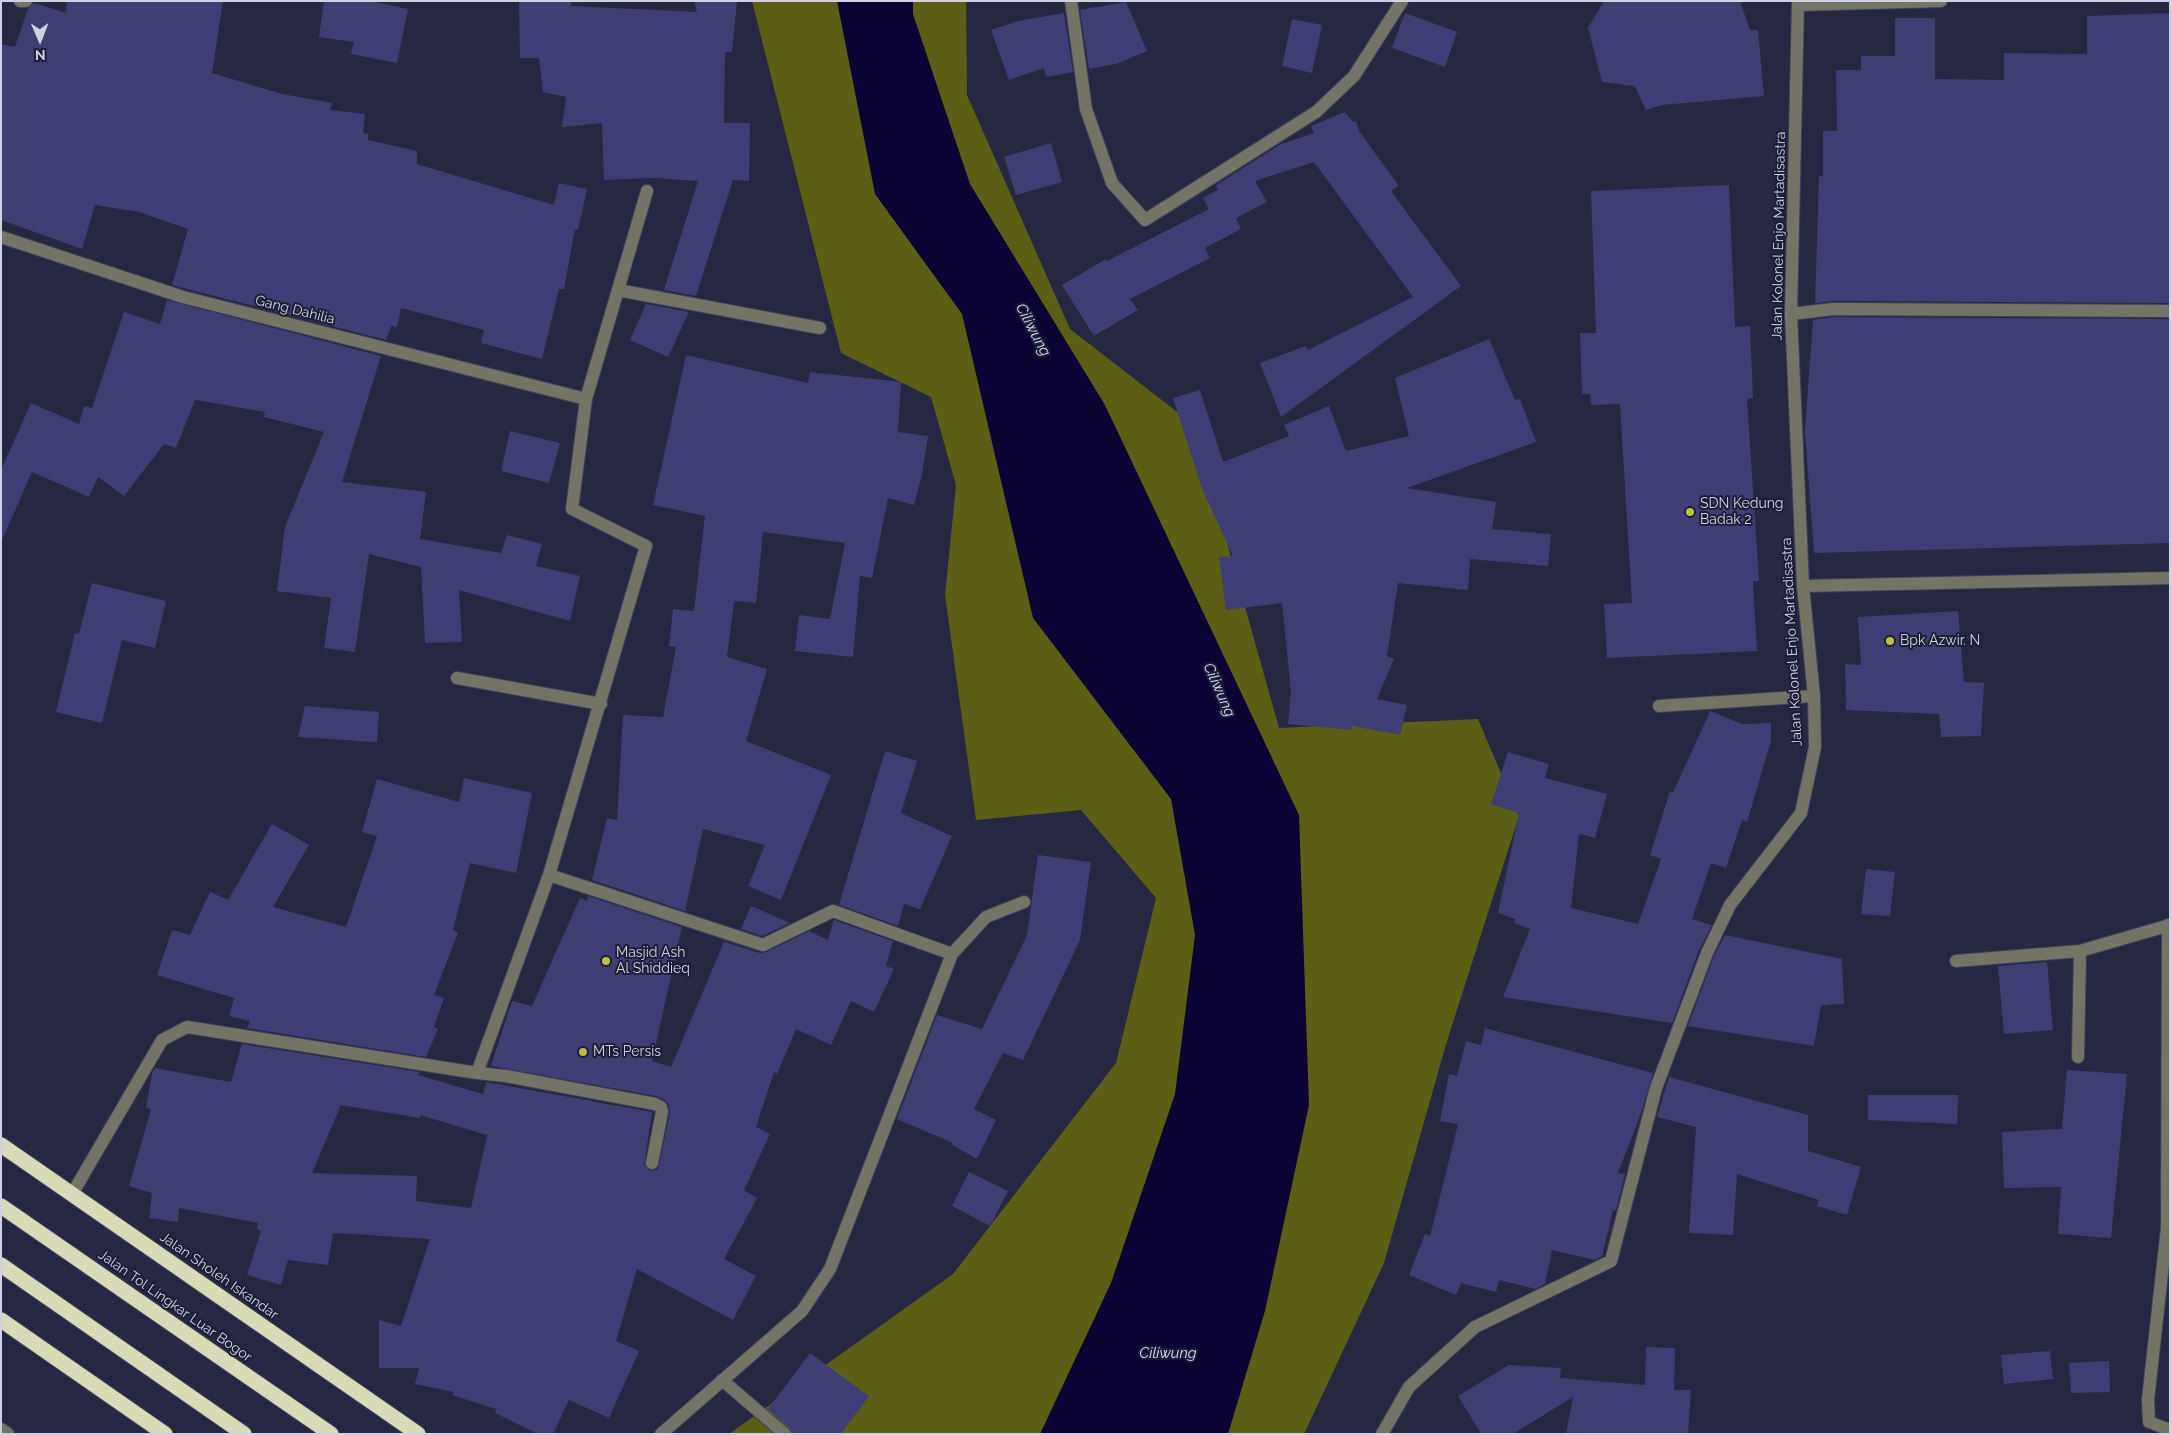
<!DOCTYPE html>
<style>
body{margin:0}
#map{position:relative;width:2171px;height:1435px;overflow:hidden;background:#262741;font-family:Raleway,sans-serif}
canvas{display:block}
.frame{position:absolute;inset:0;border:2px solid #d0d2e3;pointer-events:none}
.north{position:absolute;left:15px;top:15px;width:50px;height:50px;-webkit-text-stroke:4px #1d1e36;paint-order:stroke;rotate:179deg;font-size:14px;font-weight:700;line-height:20px;text-align:center;color:#d0d2e3}
.north::after{content:'';display:block;margin:auto;width:18px;height:22px;background:#d0d2e3;clip-path:polygon(50% 0,100% 100%,50% 72%,0 100%)}
</style>
<div id="map">
<canvas width="2171" height="1435"></canvas>
<div class="frame"></div>
<div class="north">N</div>
</div>
<script>
const ctx = document.querySelector('canvas').getContext('2d');
ctx.lineJoin = 'round';
function fillPath(path, color) {
  ctx.fillStyle = color;
  ctx.fill(path, 'evenodd');
}
function strokePath(path, color, width, dash) {
  ctx.strokeStyle = color;
  ctx.lineWidth = width;
  ctx.lineCap = dash ? 'butt' : 'round';
  ctx.setLineDash(dash || []);
  ctx.stroke(path);
}
function label(font, color, halo, rows, align = 'center') {
  ctx.font = font + ' Raleway,sans-serif';
  ctx.lineWidth = 4;
  ctx.setLineDash([]);
  ctx.textBaseline = 'middle';
  ctx.strokeStyle = halo;
  ctx.fillStyle = color;
  for (const [text, x, y, turn = 0] of rows) {
    ctx.save();
    ctx.translate(x, y);
    ctx.rotate((+turn || 0) * Math.PI / 180);
    ctx.textAlign = isNaN(turn) ? turn : align;
    if (halo) ctx.strokeText(text, 0, 0);
    ctx.fillText(text, 0, 0);
    ctx.restore();
  }
}
fillPath(new Path2D(`
 M752 1H966L967 95 1070 329 1194 425 1279 728 1478 719 1519 816 1447 1041 1384 1263 1304 1434H729L953 1274 1116 1063 1156 898 1081 810 976 820 945 595 956 485 931 397 841 353Z`), '#5d5e15');
fillPath(new Path2D(`
 M837 1H913V14L970 184 1105 405 1299 815 1309 1105 1265 1311 1228 1434H1040L1111 1283 1175 1094 1195 935 1171 799 1033 618 962 314 875 194Z`), '#0c0335');
fillPath(new Path2D(`
 M67 1H223L212 73 282 94 332 103 330 110 365 114 363 133 368 134V140L417 151V164L554 205 559 183 587 189 578 230 575 229 564 289H559L542 359 481 343 484 330 401 308 397 327 391 326 386 340 172 285 188 229 139 212 95 205 82 249 1 220V44L15 47 28 9 34 3 66 13Z
 M324 1H371L408 9 397 63 351 54 354 42 319 37Z
 M519 1H571V6L697 12 694 1H737L732 52H725L724 123H750L749 181 733 180 696 296 664 290 698 181 654 178 604 180 602 123 562 127 566 97 543 92 539 58H520Z
 M1604 1H1740L1750 30H1758L1764 96 1662 105 1646 110 1635 86 1602 82 1588 28Z
 M1126 2 1147 51 1116 64 1089 69 1080 10Z
 M1064 13 1073 72 1046 77 1044 68 1009 80 991 30 1018 21Z
 M1405 13 1457 32 1445 67 1392 48Z
 M2170 13V303L1833 301 1815 303 1819 176H1823V131H1837L1836 70H1861V56H1895V18H1935V79L2004 80V53L2087 54V16Z
 M1292 19 1322 25 1312 73 1282 66Z
 M1345 112 1353 122 1356 121 1359 131 1399 186 1391 191 1461 286 1281 417 1260 363 1306 346 1308 350 1413 297 1314 162 1255 181 1267 202 1236 218 1241 229 1205 248 1210 258 1130 299 1138 310 1094 336 1062 285 1106 259 1107 261 1209 209 1203 198 1218 190 1216 185 1281 144 1314 133 1311 126Z
 M1051 143 1062 182 1016 195 1004 157Z
 M1729 185 1735 327 1750 326 1753 398 1747 399 1759 581H1753L1757 651 1607 658 1604 604 1632 603 1620 404 1591 405 1590 394H1582L1580 333H1596L1591 191Z
 M167 300 381 356 342 482 426 492 420 539 501 553 507 535 542 544 536 566 580 576 570 621 459 590 462 642 425 643 421 567 369 554 355 652 324 648 331 598 277 591 285 527 324 432 264 417 265 412 195 400 176 448 164 444 124 496 98 477 89 497 32 472 1 542V470L31 403 79 424 84 406 92 408 124 312 160 324Z
 M646 304 689 312 668 357 630 340Z
 M1833 317 2170 319V543L1814 553 1805 431 1813 320Z
 M1489 339 1515 400 1520 399 1536 442 1407 488 1496 502 1492 529 1551 534 1548 566 1470 559 1468 590 1398 583 1387 656 1394 659 1377 699 1407 705 1400 735 1352 726 1351 730 1288 724 1291 692 1282 603 1226 610 1219 557 1233 556 1202 489 1173 398 1200 390 1223 462 1289 436 1284 425 1329 406 1346 451 1409 436 1395 378Z
 M686 355 808 383 810 372 901 382 898 432 928 436 922 474 914 505 888 498 872 578 860 576 853 657 795 651 799 615 830 619 845 543 763 532 756 603 734 601 727 657 767 669 746 741 831 775 781 900 748 886 765 845 703 829 685 911 592 880 607 818 617 820 623 715 663 717 676 647 669 646 673 609 694 611 705 516 653 505Z
 M510 431 560 443 549 483 501 471Z
 M92 583 166 601 155 648 122 640 102 723 56 712 75 633 79 634Z
 M1958 611 1964 682 1984 683 1981 736 1941 737 1939 714 1846 710 1845 664 1861 665 1858 617Z
 M305 706 379 712 377 742 298 737Z
 M1710 711 1742 724 1771 723V741L1747 822 1742 820 1726 868 1711 863 1692 919 1712 925 1699 950 1672 1023 1503 997 1530 929 1514 923 1515 919 1498 913 1519 813 1491 804 1508 752 1549 764 1545 778 1607 794 1595 838 1579 834 1571 908 1638 924 1661 859 1650 855 1670 791 1673 793Z
 M885 751 917 761 901 813 952 836 920 909 904 904 898 926 839 905Z
 M464 778 532 793 516 873 470 863 453 930 458 933 434 995 444 998 434 1027 438 1029 426 1057 247 1028 250 1021 229 1016 234 998 157 975 172 930 190 935 210 892 228 900 272 824 309 845 273 907 346 927 377 836 362 832 377 779 459 802Z
 M1038 855 1091 862 1080 940 1023 1060 1003 1053 974 1109 996 1120 977 1159 952 1145 953 1143 897 1119 937 1015 982 1029 1027 935Z
 M1866 869 1895 872 1890 916 1861 914Z
 M588 896 682 927 652 1061 671 1067 724 942 760 953 766 952 809 931 828 940 834 920 893 941 886 966 894 969 874 1012 851 1001 831 1045 796 1029 777 1074 774 1072 756 1127 770 1134 744 1190 757 1198 724 1259 756 1276 733 1320 637 1269 616 1341 639 1351 609 1418 569 1400 553 1434H538L495 1413 496 1409 452 1395 454 1392 415 1384 419 1368H379V1320L401 1326 430 1239 333 1233 328 1265 288 1260 281 1285 247 1275 261 1231 257 1229 258 1223 179 1208 178 1222 149 1218 152 1193 129 1186 151 1109 146 1108 152 1073 155 1068 231 1082 242 1044 420 1072 418 1075 483 1094 486 1082 652 1112 644 1165 650 1171 658 1169 670 1113 669 1105 665 1100 656 1096 491 1066 512 1001 532 1006 580 898 587 901ZM341 1105 420 1118V1115L487 1135 471 1208 416 1201 417 1176 312 1173Z
 M751 906 790 923 762 936 741 929Z
 M1725 935 1842 959 1844 1004 1821 1005 1814 1046 1688 1026 1714 956Z
 M2047 962 2053 1030 2004 1034 1998 966Z
 M1485 1028 1653 1073 1641 1113 1618 1173 1625 1174 1616 1210H1613L1602 1256 1595 1260 1552 1250 1545 1284 1536 1289 1499 1280 1496 1292 1461 1283 1456 1295 1409 1275 1425 1234 1430 1236 1458 1124 1440 1121 1449 1074 1457 1076 1466 1041 1481 1045Z
 M2067 1070 2127 1074 2111 1238 2058 1234 2061 1187 2004 1188 2002 1132 2062 1129Z
 M1669 1077 1808 1115V1151L1861 1167 1847 1215 1817 1206 1819 1200 1737 1174 1733 1235 1689 1233 1696 1127 1657 1117Z
 M1868 1095H1958L1957 1124 1868 1120Z
 M969 1172 1008 1191 990 1226 952 1206Z
 M1646 1347 1675 1348 1674 1390H1691L1688 1434H1566L1573 1397 1513 1434H1481L1458 1396 1509 1365 1561 1368 1560 1378 1645 1385Z
 M2050 1351 2053 1379 2004 1384 2001 1355Z
 M810 1353 869 1396 841 1434H793L790 1428 768 1409Z
 M2109 1361 2110 1392 2071 1393 2069 1363Z`), '#3e3e75');
const minor = new Path2D(`
 M20 1H26
 M1071 1 1086 109 1112 183 1145 220 1316 112 1354 76 1402 1
 M1798 5 1941 1
 M1 237 183 297 586 399
 M618 290 820 328
 M1791 314 1833 309 2170 311
 M1803 586 2170 578
 M457 678 601 704
 M1659 706 1814 696
 M549 875 763 945 833 911 952 954 830 1269 802 1311 661 1434
 M2168 925 2167 1228 2148 1400 2149 1422 2170 1430
 M952 954 986 917 1024 902
 M1956 961 2080 951 2170 925
 M2078 1057 2080 951
 M477 1073 506 1076 655 1104 661 1107 662 1112 652 1163
 M72 1194 162 1040 187 1027 477 1073 549 875 646 546 572 509 586 399 647 191
 M722 1380 785 1434
 M1 1429 8 1434
 M1382 1434 1409 1387 1475 1327 1611 1261 1656 1088 1707 953 1730 905 1801 813 1815 747 1814 696 1803 586 1791 314 1798 1`);
const highway = new Path2D(`
 M1 1145 418 1434
 M1 1206 331 1434
 M1 1265 244 1434
 M1 1320 165 1434`);
strokePath(minor, '#41425b', 14);
strokePath(highway, '#41425b', 17);
strokePath(minor, '#737466', 12);
strokePath(highway, '#d9dbb8', 15);
for (const [x, y, r, color] of [
 [1690,512,5,"#bdbf43"],
 [1890,641,5,"#bdbf43"],
 [606,961,5,"#bdbf43"],
 [583,1052,5,"#bdbf43"]
]) {
  const dot = new Path2D();
  dot.arc(x, y, r, 0, 2 * Math.PI);
  ctx.fillStyle = color;
  ctx.fill(dot);
  strokePath(dot, '#1d1e36', 2);
}
label('14px', '#d0d2e3', '#1d1e36', [
 ["Jalan Kolonel Enjo Martadisastra",1779,236,-89],
 ["Gang Dahilia",295,310,14],
 ["Jalan Kolonel Enjo Martadisastra",1792,642,-93],
 ["Jalan Sholeh Iskandar",219,1276,35],
 ["Jalan Tol Lingkar Luar Bogor",175,1306,35]
]);
label('14px', '#d0d2e3', '#1d1e36', [
 ["SDN Kedung",1700,504],
 ["Badak 2",1700,520],
 ["Bpk Azwir. N",1900,641],
 ["Masjid Ash",616,953],
 ["Al Shiddieq",616,969],
 ["MTs Persis",593,1052]
], 'left');
label('italic 15px', '#d4d7fa', '#1d1e36', [
 ["Ciliwung",1033,330,62],
 ["Ciliwung",1219,690,66],
 ["Ciliwung",1168,1353]
]);
</script>
